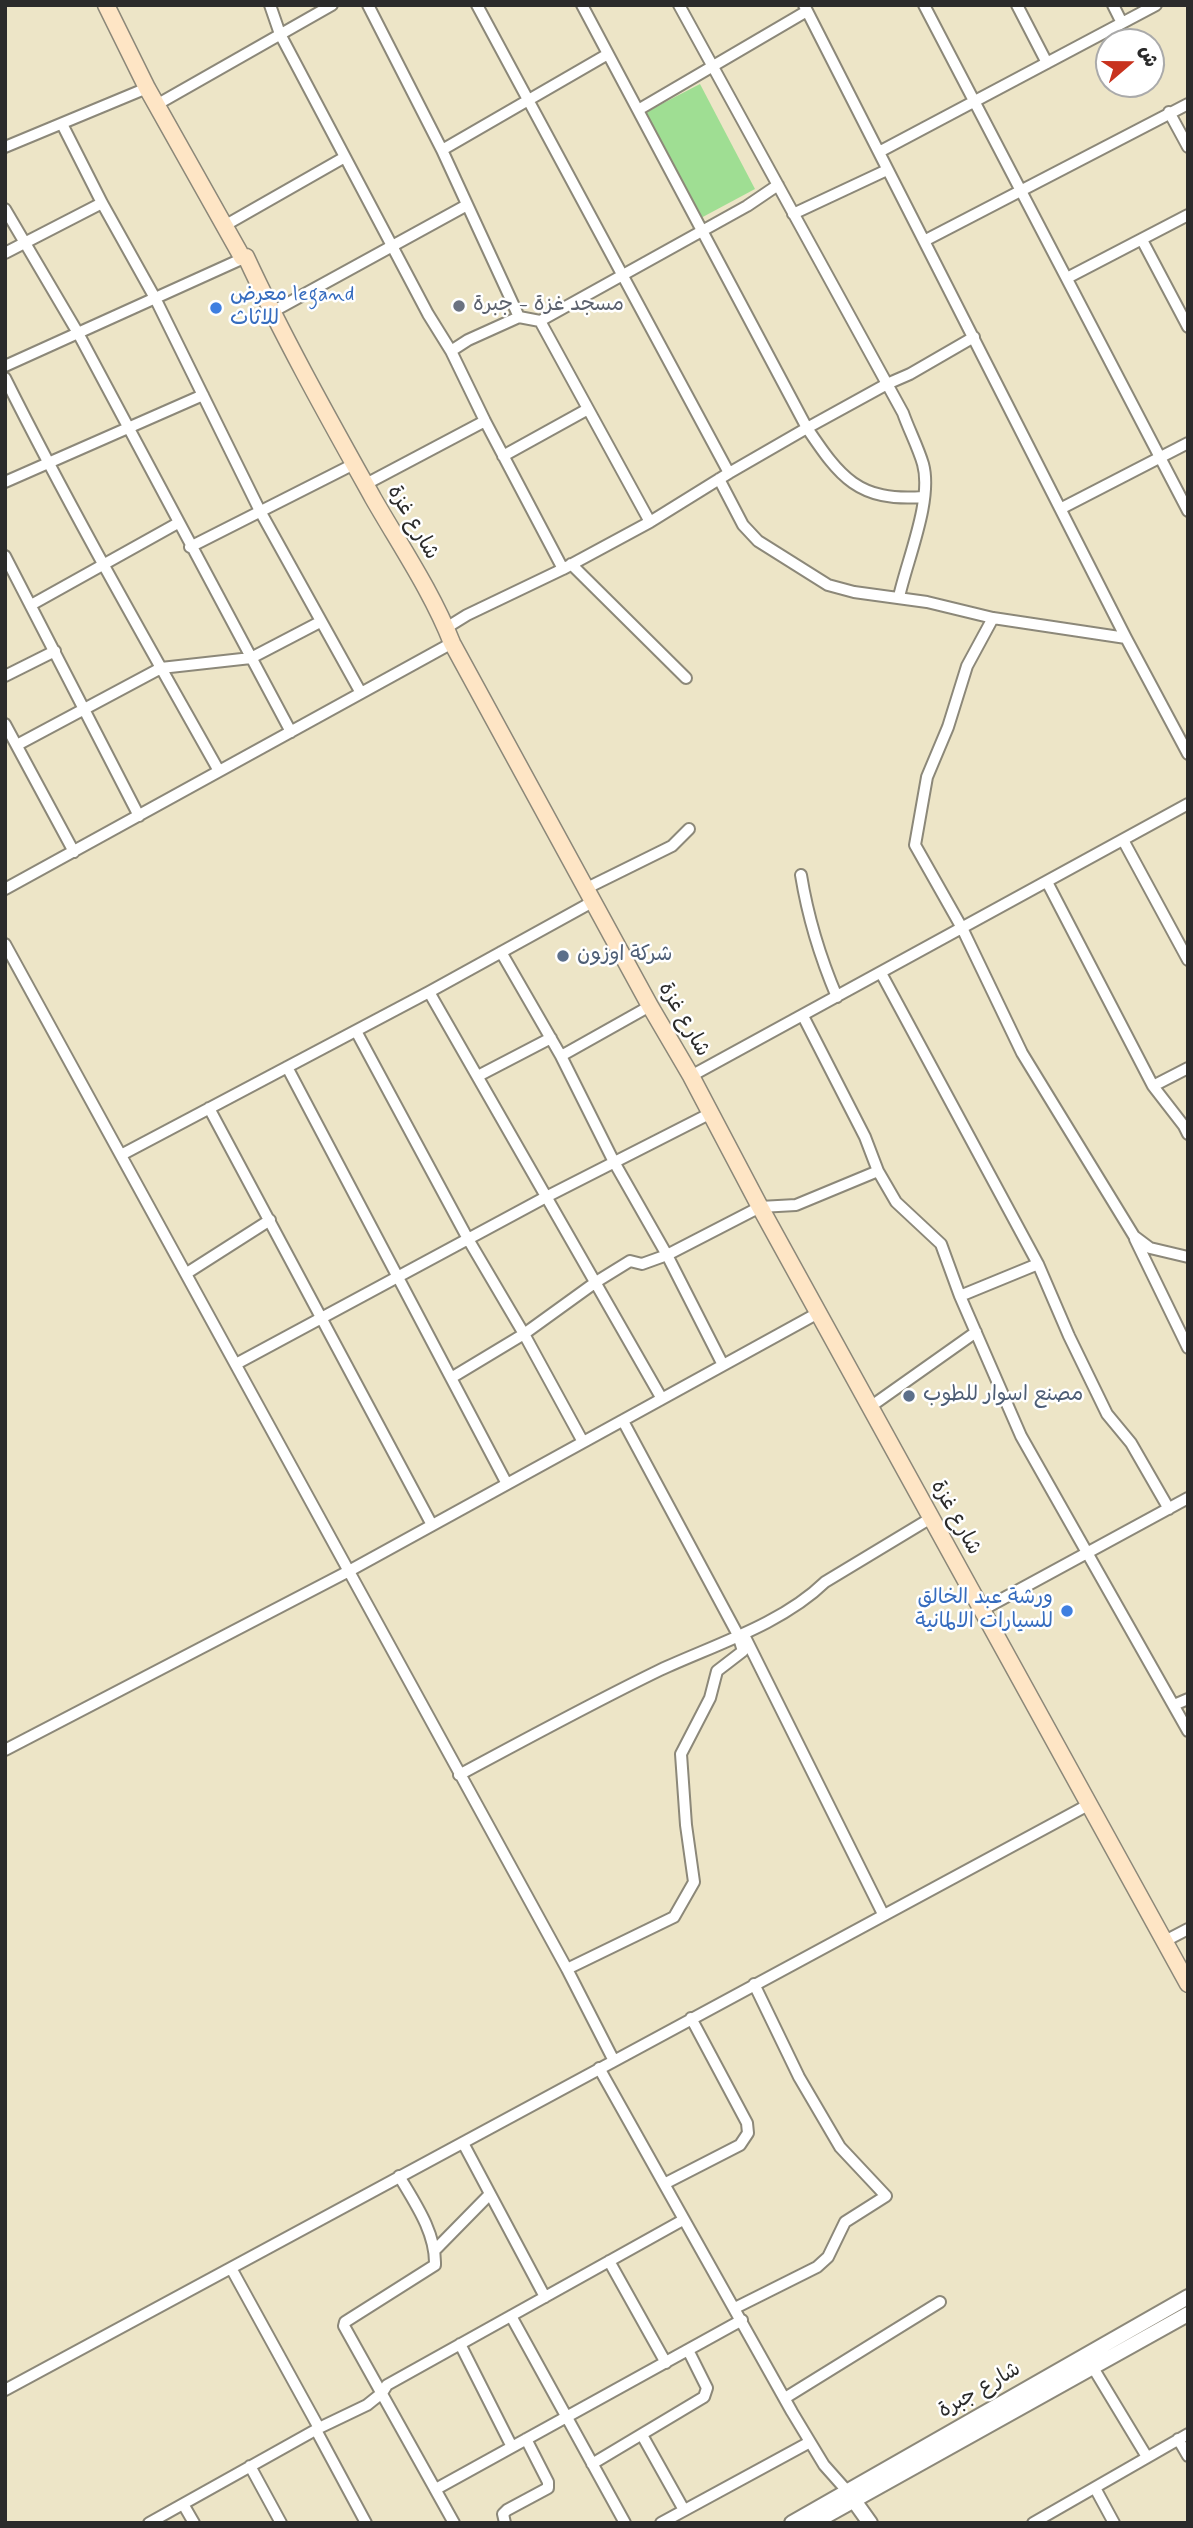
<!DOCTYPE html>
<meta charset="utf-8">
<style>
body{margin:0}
#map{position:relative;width:1193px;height:2528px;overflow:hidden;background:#ede5c7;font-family:Mynerve,"Playpen Sans Arabic",sans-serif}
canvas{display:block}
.frame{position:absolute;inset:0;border:7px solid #2b2b2b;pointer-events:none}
.north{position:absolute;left:1095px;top:28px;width:70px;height:70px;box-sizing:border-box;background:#fff;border:2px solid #aaa;border-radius:50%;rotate:70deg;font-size:19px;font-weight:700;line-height:28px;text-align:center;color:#2b2b2b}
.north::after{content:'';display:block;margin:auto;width:24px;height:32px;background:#c8321e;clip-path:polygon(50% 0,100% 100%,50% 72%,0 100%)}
</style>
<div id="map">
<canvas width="1193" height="2528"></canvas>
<div class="frame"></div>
<div class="north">ش</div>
</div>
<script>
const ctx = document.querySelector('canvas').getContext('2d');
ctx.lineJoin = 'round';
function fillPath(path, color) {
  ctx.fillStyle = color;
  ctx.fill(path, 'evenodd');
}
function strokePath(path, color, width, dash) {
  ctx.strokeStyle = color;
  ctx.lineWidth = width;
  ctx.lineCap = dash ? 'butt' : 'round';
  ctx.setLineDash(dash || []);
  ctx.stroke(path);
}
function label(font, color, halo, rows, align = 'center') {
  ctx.font = font + ' Mynerve,"Playpen Sans Arabic",sans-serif';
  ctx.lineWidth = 5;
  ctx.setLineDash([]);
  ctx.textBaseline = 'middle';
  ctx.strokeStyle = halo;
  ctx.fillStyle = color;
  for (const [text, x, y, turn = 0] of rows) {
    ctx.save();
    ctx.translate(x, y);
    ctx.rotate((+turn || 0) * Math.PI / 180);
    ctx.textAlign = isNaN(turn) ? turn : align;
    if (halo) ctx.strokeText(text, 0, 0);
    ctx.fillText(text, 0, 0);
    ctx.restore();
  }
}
fillPath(new Path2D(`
 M700 84 755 189 699 219 644 113Z`), '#9fde93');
const minor = new Path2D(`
 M270 5 280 34 428 314 451 351 485 421 563 569
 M368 5 442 150 519 317 540 321 650 522
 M477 5 729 473
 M582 5 807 428C840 477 858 502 923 497
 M679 5 903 413C909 430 918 447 923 464 933 500 907 560 899 597
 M804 5 1126 638 1188 754
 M924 5 1188 511
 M1017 5 1047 63
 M1113 5 1122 23
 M158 104 332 5
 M638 110 807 11
 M1169 112 1188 147
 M62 124 102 203 155 298 260 511 361 693
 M5 147 147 88
 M442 150 608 54
 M879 152 1156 5
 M5 209 78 333 291 732
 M793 214 887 170
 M224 226 345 157
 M1142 240 1188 327
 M924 241 1188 104
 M5 253 102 203
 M1067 278 1188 215
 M272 312 467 205
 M540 321 747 206 778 185
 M451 351 468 340 519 317
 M5 366 246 257
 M5 378C72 512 146 641 219 771
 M503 456 588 409
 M719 479 743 525 758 541 828 585 854 592 927 602 993 618 1126 638
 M5 482 203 395
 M366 484 485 421
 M1062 508 1188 443
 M190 547 354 464
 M5 556 139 816
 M571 564 686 678
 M31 605 178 523
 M993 618 967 666 948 727 927 777 915 845 962 928 1022 1053 1134 1236 1150 1248 1188 1257
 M446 628 467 615 563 569 650 522 729 473 807 428 887 384 910 374 974 337
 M5 676 55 651
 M5 724 74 852
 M17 745 161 668 251 658 320 622
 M1123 840 1188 960
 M801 875C808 918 820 957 837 997
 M1047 882 1153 1086 1188 1068
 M587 888 672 846 689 829
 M5 889 452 643
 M5 944 567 1969 613 2059
 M501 952 561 1056 614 1162 667 1255 723 1365
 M881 973 1038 1264 1069 1336 1107 1414 1131 1443 1169 1509
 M429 992 662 1399
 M803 1016 865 1137 878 1171 896 1202 941 1244 960 1296 1021 1436 1188 1731
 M356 1031 468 1239 524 1334 583 1442
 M561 1056 650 1006
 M287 1067 507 1484
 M478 1076 551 1038
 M691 1076 1188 804
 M1153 1086 1184 1126 1188 1134
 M209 1108 432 1525
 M121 1155 429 992 594 901
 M1135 1239 1188 1348
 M187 1273 270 1220
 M960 1296 1038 1264
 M236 1364 546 1197 711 1113
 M451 1378 524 1334 596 1282 630 1261 642 1264 667 1255 760 1207 796 1205 878 1171
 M870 1407 976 1332
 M982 1610 1188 1498
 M744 1635 883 1914
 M1174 1705 1188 1699
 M5 1750 349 1571 818 1313
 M459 1775C526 1739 592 1703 660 1670 714 1645 782 1624 825 1582L931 1518
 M1165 1941 1188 1929
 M567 1969 674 1917 694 1882 686 1825 681 1754 710 1698 717 1671 743 1651 738 1635 623 1421
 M599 2068 792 2412 824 2465 848 2492
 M463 2143 545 2297
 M399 2176C415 2203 436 2233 435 2265L345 2322 344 2326 454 2523
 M664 2184 740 2145 748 2133 747 2123 691 2018
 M436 2249 490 2194
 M609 2261 666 2363
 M231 2268 319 2428
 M735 2308 817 2267 828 2257 845 2222 886 2196 840 2147 799 2077 754 1984
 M511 2316 625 2523
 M460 2344 512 2447
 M1092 2366 1147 2457
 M5 2390 1088 1805
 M785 2398 940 2302
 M316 2430 366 2523
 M642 2435 684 2510
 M1178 2439 1188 2456
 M592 2464 704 2397 707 2388 688 2350
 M250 2466 281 2523
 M1095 2488 1114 2523
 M436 2489 742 2320
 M183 2504 194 2523
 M149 2523 319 2428 367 2405 382 2393 387 2385 683 2220
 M505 2523 503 2514 507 2510 548 2488V2482L526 2439
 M661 2523 810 2442
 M1033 2523 1188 2434`);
const tertiary = new Path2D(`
 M850 2495 870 2523
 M792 2523 1188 2297
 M813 2523 1188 2314`);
const secondary = new Path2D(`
 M106 5 147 88 242 257H246C284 339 329 419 373 498 400 545 432 592 452 643L650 1006 691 1076 760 1207 1188 1984`);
strokePath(minor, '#8c8879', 14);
strokePath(tertiary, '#8c8879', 18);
strokePath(secondary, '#8c8879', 19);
strokePath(minor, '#fff', 10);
strokePath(tertiary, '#fff', 14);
strokePath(secondary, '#fee5c5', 16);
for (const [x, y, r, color] of [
 [459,306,7,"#6b7280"],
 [216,308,7,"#3f7fe0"],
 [563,956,7,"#5c6f8a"],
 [909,1396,7,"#5c6f8a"],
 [1067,1611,7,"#3f7fe0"]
]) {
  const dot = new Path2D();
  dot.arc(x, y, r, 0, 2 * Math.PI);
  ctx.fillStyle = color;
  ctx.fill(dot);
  strokePath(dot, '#fff', 2.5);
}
label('21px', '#366cbe', '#fff', [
 ["معرض legand",230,296],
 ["للاثاث",230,320],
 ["ورشة عبد الخالق",1053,1599,"right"],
 ["للسيارات الالمانية",1053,1623,"right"]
], 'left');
label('21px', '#5b616d', '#fff', [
 ["مسجد غزة - جبرة",473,306]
], 'left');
label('21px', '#2b2b2b', '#fff', [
 ["شارع غزة",412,523,60],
 ["شارع غزة",683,1020,60],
 ["شارع غزة",955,1518,61],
 ["شارع جبرة",980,2391,-30]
]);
label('21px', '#4e5e75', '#fff', [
 ["شركة اوزون",577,956],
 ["مصنع اسوار للطوب",923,1396]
], 'left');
</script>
